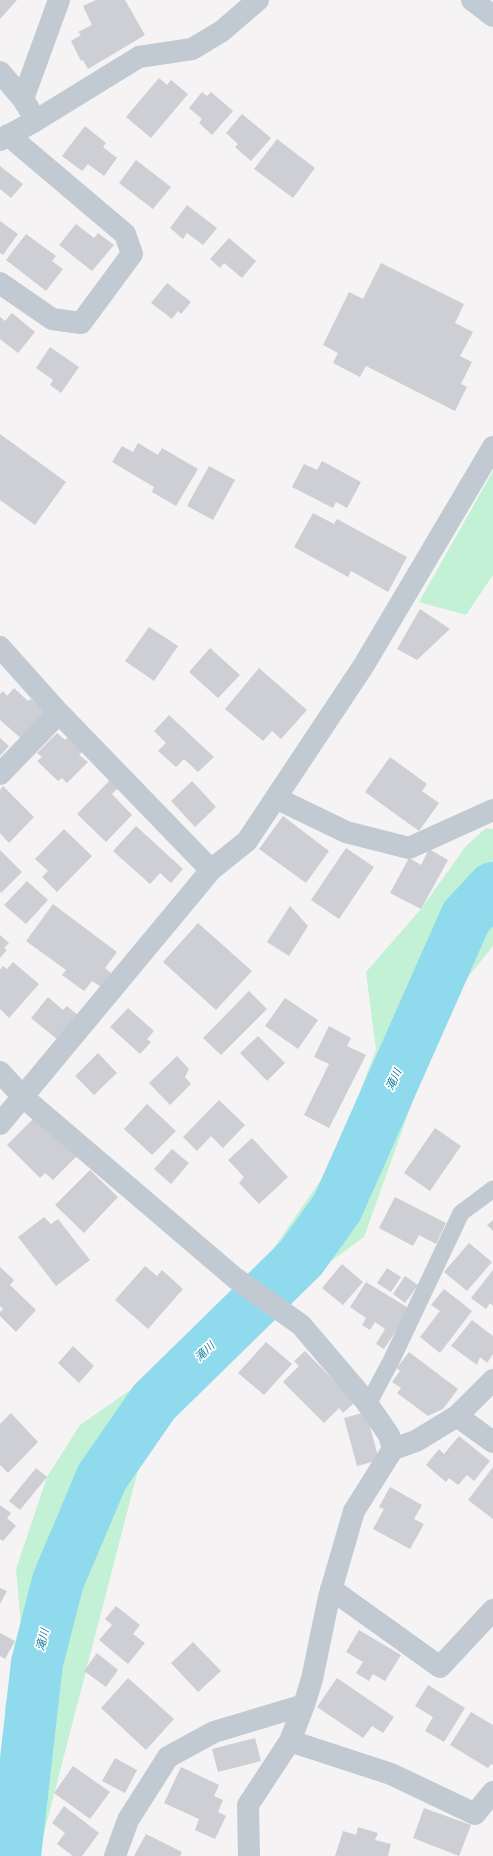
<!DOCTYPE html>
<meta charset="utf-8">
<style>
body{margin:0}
canvas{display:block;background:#f5f3f3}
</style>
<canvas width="493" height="1856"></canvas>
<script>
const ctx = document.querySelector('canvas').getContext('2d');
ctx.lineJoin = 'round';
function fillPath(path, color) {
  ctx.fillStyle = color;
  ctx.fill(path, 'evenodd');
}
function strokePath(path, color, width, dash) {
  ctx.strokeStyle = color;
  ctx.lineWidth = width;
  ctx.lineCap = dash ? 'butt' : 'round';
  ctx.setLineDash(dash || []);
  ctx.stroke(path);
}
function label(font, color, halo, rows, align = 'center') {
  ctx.font = font + ' "PT Sans","Noto Sans JP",sans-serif';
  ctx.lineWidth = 3.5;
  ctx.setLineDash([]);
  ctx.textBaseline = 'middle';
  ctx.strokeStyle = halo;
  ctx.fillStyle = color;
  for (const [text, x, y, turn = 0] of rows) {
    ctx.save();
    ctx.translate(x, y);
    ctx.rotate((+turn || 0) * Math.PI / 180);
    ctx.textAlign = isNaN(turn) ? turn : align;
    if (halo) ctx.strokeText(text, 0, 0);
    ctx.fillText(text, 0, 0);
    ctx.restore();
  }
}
fillPath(new Path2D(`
 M493 471V575L466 615 419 602Z
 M486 828 493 829V946L465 981 422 1075 364 1237 327 1264 264 1262 332 1164 376 1050 366 972 421 909 466 846Z
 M165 1366 38 1856H0V1790L7 1776 5 1706 22 1636 16 1569 47 1477 80 1425Z`), '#c3f1d5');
strokePath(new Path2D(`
 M15 1856 37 1663 58 1581 102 1477 154 1402 301 1258 337 1208 466 917 493 888`), '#90daee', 52);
fillPath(new Path2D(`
 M0 0H17L0 19Z
 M96 0H125L145 35 88 69 83 60 81 61 71 41 81 35 78 32 92 25 83 6Z
 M159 78 167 85 171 80 188 94 151 138 126 117Z
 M202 92 207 96 211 92 233 111 212 135 199 123 202 119 189 108Z
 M242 114 271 138 251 161 235 147 238 144 226 133Z
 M85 126 106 143 103 147 117 158 104 176 88 164 82 171 62 156Z
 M277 139 315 168 293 198 254 169Z
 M136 160 171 187 153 209 119 183Z
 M0 166 23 184 11 198 0 189Z
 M187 205 217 228 203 245 187 233 183 239 170 228Z
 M0 221 18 234 3 255 0 253Z
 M76 224 94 238 98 233 114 245 92 271 59 245Z
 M26 234 56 256 52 261 63 269 46 291 6 260Z
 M229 238 256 261 242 278 224 263 220 268 210 259Z
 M381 263 464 304 455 323 473 332 460 356 472 362 461 384 467 387 455 411 366 366 360 377 333 363 338 353 323 345 349 292 363 299Z
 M167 283 191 302 181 314 178 311 172 319 151 303Z
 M12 313 35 332 18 353 0 339V317L5 321Z
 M50 347 79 367 61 393 50 385 53 380 36 368Z
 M0 434 66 482 35 525 0 500Z
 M138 443 158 455 162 448 198 469 176 506 152 492 154 487 112 462 122 446 133 452Z
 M322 461 361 482 347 508 336 502 333 508 292 487 304 464 317 470Z
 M209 466 235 480 213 520 187 506Z
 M313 513 334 524 337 519 407 557 388 592 351 571 348 577 294 547Z
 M420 609 450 629 417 660 397 649Z
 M149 627 178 646 154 681 125 661Z
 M210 648 240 675 218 698 189 672Z
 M259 668 307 710 281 739 272 731 263 741 225 709Z
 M14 688 28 701 31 699 47 714 23 740 0 720V694L3 691 7 696Z
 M169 715 214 757 198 772 184 759 176 767 158 751 166 743 154 731Z
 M57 733 65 740 69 736 84 750 79 755 88 762 67 783 62 778 58 781 37 761 42 757 37 753Z
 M0 738 9 746 0 756Z
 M390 757 427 784 422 791 439 803 419 831 365 792Z
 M111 779 119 787 112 794 132 815 106 842 77 814Z
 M192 781 216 807 195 827 171 801Z
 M3 786 34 817 9 843 0 833V790Z
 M283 816 329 851 306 883 259 849Z
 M136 826 183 869 171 883 160 873 150 884 113 851Z
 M64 829 92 856 57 892 42 877 48 871 35 859Z
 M346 848 374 867 339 919 311 900Z
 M429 849 448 860 421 909 390 893 409 858 421 865Z
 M0 850 22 872 1 893 0 891Z
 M27 881 48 900 26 924 4 905Z
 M53 904 117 952 105 968 111 973 101 987 92 981 84 991 62 975 66 970 26 941Z
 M290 906 308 926 289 956 267 942Z
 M198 923 252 971 216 1010 163 962Z
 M0 935 9 943 4 948 7 950 0 958Z
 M13 962 39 984 9 1018 0 1009V970L3 966 7 969Z
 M249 991 267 1009 221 1055 203 1038Z
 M48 997 63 1010 67 1006 79 1016 58 1040 31 1018Z
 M285 998 318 1020 298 1049 265 1026Z
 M128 1008 154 1031 147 1039 151 1042 140 1054 110 1027Z
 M329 1026 351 1038 347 1046 366 1055 329 1128 304 1115 329 1064 314 1057Z
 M258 1036 285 1063 267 1081 240 1053Z
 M98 1053 117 1073 94 1095 75 1076Z
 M177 1056 189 1069 185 1077 191 1084 170 1105 149 1083Z
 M219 1100 245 1125 223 1148 211 1136 197 1151 183 1137Z
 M147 1104 176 1131 152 1155 124 1129Z
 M36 1116 77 1156 53 1180 45 1173 40 1178 7 1145Z
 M435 1128 461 1146 430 1191 404 1173Z
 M252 1138 288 1177 259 1204 239 1183 244 1177 228 1160Z
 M172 1149 189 1163 171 1184 154 1169Z
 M90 1170 118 1197 84 1233 55 1205Z
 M395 1197 446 1223 436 1244 419 1235 413 1246 379 1228Z
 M44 1217 51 1224 58 1219 90 1260 56 1286 18 1237Z
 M493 1220V1231L487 1225Z
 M469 1243 492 1262 467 1291 444 1272Z
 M342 1264 363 1282 343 1305 322 1288Z
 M145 1266 157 1276 162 1270 183 1289 148 1329 115 1300Z
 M0 1267 14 1280 10 1285 36 1310 16 1332 0 1316V1312L3 1309 0 1306Z
 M387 1268 401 1277 391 1292 377 1283Z
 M493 1270V1306L490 1303 486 1309 471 1298Z
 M405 1276 418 1285 405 1303 393 1294Z
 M366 1282 410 1309 384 1349 376 1344 385 1329 375 1322 370 1330 362 1325 366 1318 350 1307Z
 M444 1289 472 1311 440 1353 420 1337 440 1311 431 1305Z
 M472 1320 493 1336V1354L487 1363 480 1357 477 1365 451 1346Z
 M266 1342 292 1364 264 1395 238 1373Z
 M73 1346 94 1366 79 1383 58 1363Z
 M305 1351 355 1402 343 1413 339 1408 324 1423 283 1382 299 1366 294 1361Z
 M409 1352 458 1389 443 1409 428 1416 397 1393 401 1388 392 1382 400 1371 397 1368Z
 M366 1412 379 1460 357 1466 344 1418Z
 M11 1413 38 1442 8 1473 0 1465V1424Z
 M459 1436 490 1461 474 1481 467 1475 458 1485 449 1478 446 1482 426 1465 439 1449 444 1454Z
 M493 1467V1519L468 1500Z
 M36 1468 47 1477 20 1510 9 1501Z
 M390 1487 422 1505 414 1519 424 1524 410 1549 373 1529 384 1509 379 1507Z
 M0 1505 11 1513 7 1518 16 1526 3 1541 0 1539Z
 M0 1588 7 1591 0 1604Z
 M116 1606 140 1625 133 1634 145 1643 128 1664 99 1640 112 1625 105 1619Z
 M359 1630 401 1655 385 1681 373 1674 369 1681 356 1673 363 1662 346 1652Z
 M0 1633 15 1641 5 1659 0 1656Z
 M193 1642 221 1671 198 1692 171 1663Z
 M97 1653 118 1670 106 1687 84 1671Z
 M128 1678 174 1719 146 1750 101 1708Z
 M337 1678 394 1717 383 1733 372 1726 363 1738 317 1707Z
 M428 1685 465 1708 444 1742 425 1731 433 1717 415 1706Z
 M471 1712 493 1725V1765L491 1764 488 1768 450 1745Z
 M255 1738 261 1761 218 1772 212 1749Z
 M115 1758 137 1770 125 1793 102 1781Z
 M73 1766 110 1792 90 1819 54 1793Z
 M181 1767 219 1785 214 1796 223 1800 218 1812 226 1816 215 1839 195 1830 199 1819 164 1803Z
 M64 1806 99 1833 82 1856H73L57 1844 65 1833 52 1823Z
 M424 1808 471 1825 459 1856 413 1838Z
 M358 1827 378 1833 375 1840 391 1844 388 1856H335L343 1831 356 1835Z
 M146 1834 182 1852 180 1856H134Z`), '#cdcfd5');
strokePath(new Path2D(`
 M368 1404 391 1361 461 1213 493 1189`), '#c1cad2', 17);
strokePath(new Path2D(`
 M0 72 23 99 29 109
 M23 99 59 0
 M0 140 35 121 139 57 192 49 222 31 258 0
 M0 283 52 319 81 323 132 254 125 234 8 135
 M0 647 59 713 211 870
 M0 774 59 713
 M276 798 346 832 409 848 493 810
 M0 1072 23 1097 235 1278 301 1325 364 1399 389 1435 393 1449
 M0 1124 211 870 247 841 364 665 493 447
 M457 1416 493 1442
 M331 1589 440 1667 493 1610
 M290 1741 391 1774 475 1814 493 1792
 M115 1856 128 1820 168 1757 214 1732 304 1705
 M249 1856 248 1805 290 1741 304 1705 312 1679 329 1597 354 1511 393 1449 416 1441 457 1416 493 1380`), '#c1cad2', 22);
strokePath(new Path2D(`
 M472 0 493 16`), '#c1cbd6', 22);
label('italic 11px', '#0c7c9b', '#fff', [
 ["滝川",394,1080,-66],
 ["滝川",205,1352,-44],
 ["滝川",43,1640,-76]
]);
</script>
